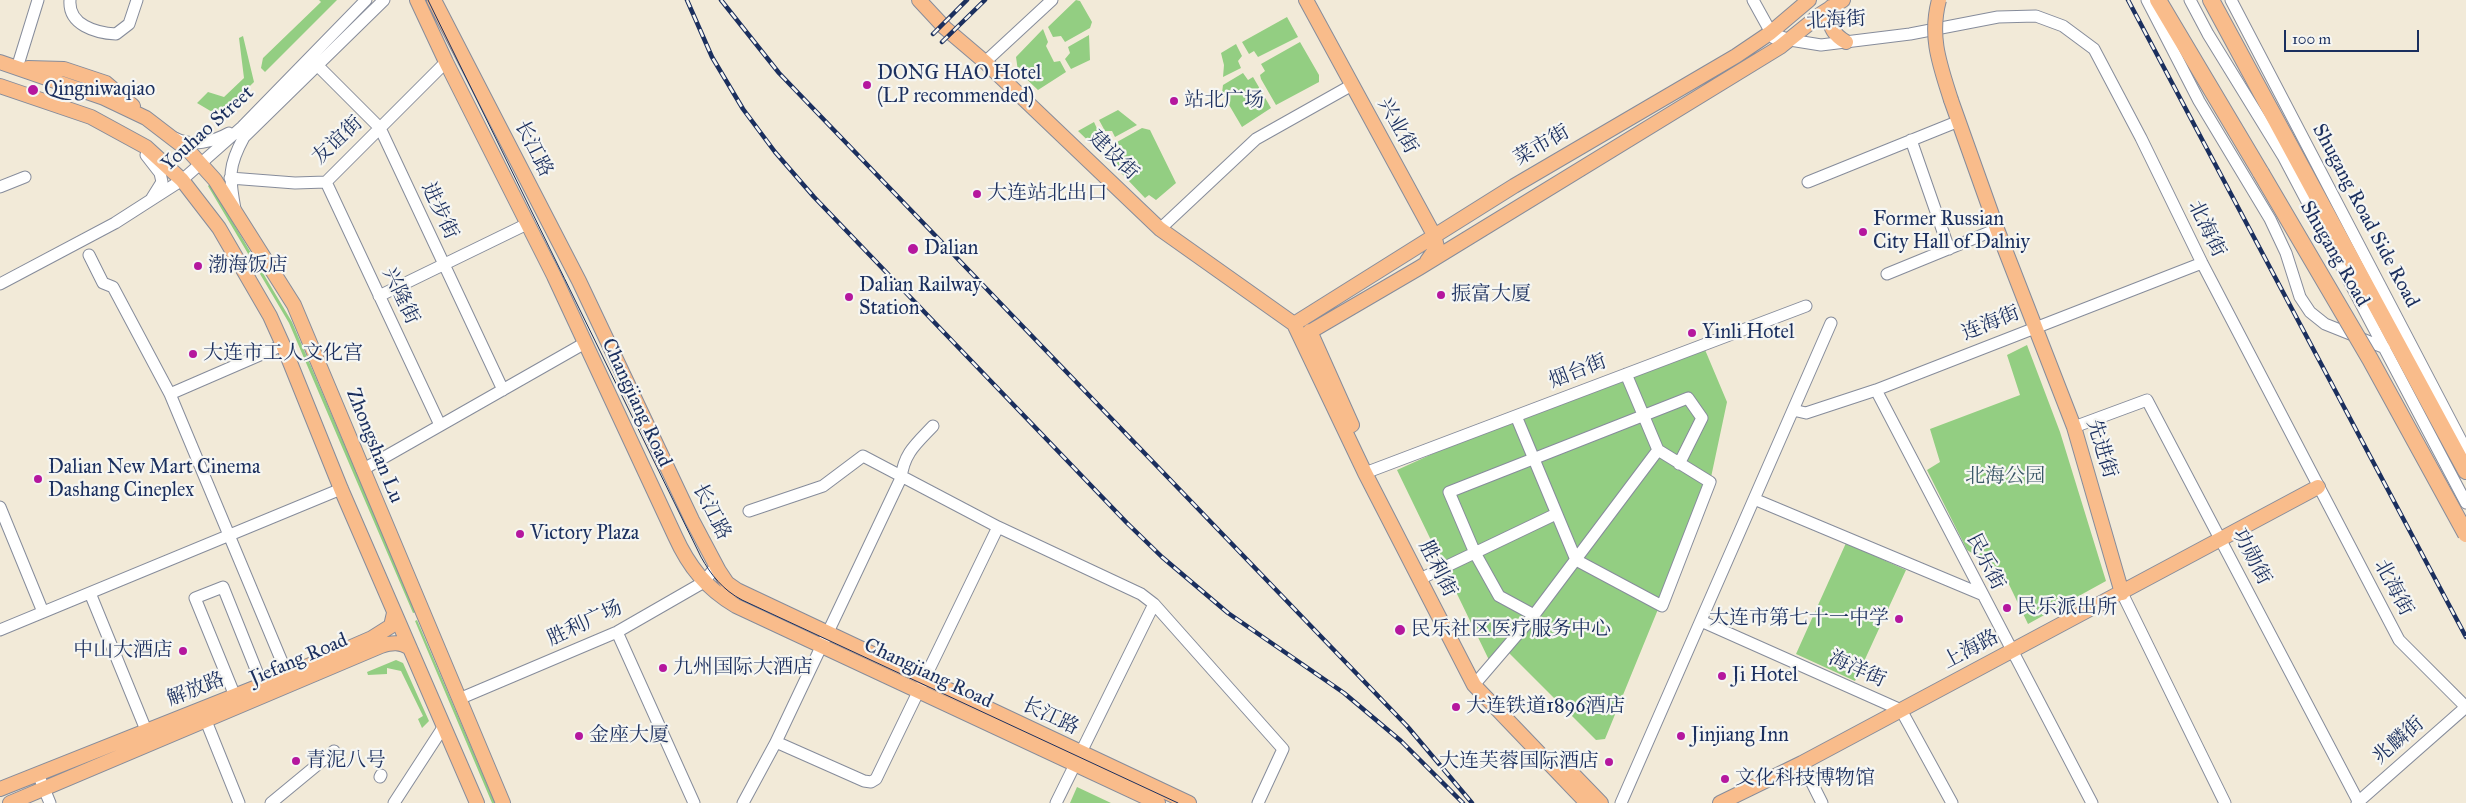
<!DOCTYPE html>
<meta charset="utf-8">
<style>
body{margin:0}
#map{position:relative;width:2466px;height:803px;overflow:hidden;background:#f2ead8;font-family:"IM FELL Great Primer",serif}
canvas{display:block}
.scale{position:absolute;left:2284px;top:30px;width:135px;height:22px;box-sizing:border-box;border:2px solid #1b2f5e;border-top:0;padding-left:6px;font-size:15px;line-height:18px;white-space:nowrap;color:#1b2f5e;-webkit-text-stroke:4px #f6f6f2;paint-order:stroke}
</style>
<div id="map">
<canvas width="2466" height="803"></canvas>
<div class="scale">100 m</div>
</div>
<script>
const ctx = document.querySelector('canvas').getContext('2d');
ctx.lineJoin = 'round';
function fillPath(path, color) {
  ctx.fillStyle = color;
  ctx.fill(path, 'evenodd');
}
function strokePath(path, color, width, dash) {
  ctx.strokeStyle = color;
  ctx.lineWidth = width;
  ctx.lineCap = dash ? 'butt' : 'round';
  ctx.setLineDash(dash || []);
  ctx.stroke(path);
}
function label(font, color, halo, rows, align = 'center') {
  ctx.font = font + ' "IM FELL Great Primer","Noto Serif SC",serif';
  ctx.lineWidth = 4.5;
  ctx.setLineDash([]);
  ctx.textBaseline = 'middle';
  ctx.strokeStyle = halo;
  ctx.fillStyle = color;
  for (const [text, x, y, turn = 0] of rows) {
    ctx.save();
    ctx.translate(x, y);
    ctx.rotate((+turn || 0) * Math.PI / 180);
    ctx.textAlign = isNaN(turn) ? turn : align;
    if (halo) ctx.strokeText(text, 0, 0);
    ctx.fillText(text, 0, 0);
    ctx.restore();
  }
}
fillPath(new Path2D(`
 M319 0H337L265 72 261 68 263 58 321 2Z
 M1076 0 1080 1 1092 22 1090 28 1065 42 1061 36 1053 37 1048 27Z
 M1287 17 1298 37 1258 57 1254 51 1249 54 1242 42Z
 M1043 29 1048 42 1046 46 1054 62 1060 61 1066 72 1038 90 1018 71 1016 57Z
 M1089 35 1090 60 1071 69 1065 59 1070 53 1068 47Z
 M243 36 254 82 219 116 197 103 208 92 224 97 244 78 239 38Z
 M1300 42 1319 75V82L1276 105 1261 79 1260 75 1265 71 1261 64Z
 M1236 44 1242 56 1238 61 1241 68 1223 77 1224 65 1221 53Z
 M1243 73 1248 80 1253 77 1271 108 1242 127 1222 93 1223 85Z
 M1118 110 1137 125 1115 137 1112 131H1105L1099 120Z
 M1094 122 1100 135 1096 140 1103 155 1078 131Z
 M1142 128 1150 130 1176 183 1156 200 1149 195 1145 198 1106 157 1121 149 1117 142Z
 M210 184 292 322 416 612 413 613 289 323 208 186Z
 M1703 345 1727 402 1710 482 1605 739 1596 740 1505 649 1489 660 1397 470 1516 416Z
 M2027 345 2060 432 2106 581 2028 624 2003 572 1967 550 1927 470 1940 462 1930 429 2020 395 2007 355Z
 M1846 543 1906 570 1855 681 1796 654Z
 M417 620 495 803H492L415 621Z
 M396 660 403 663 429 721 422 728 418 719 423 716 401 671 387 668V674L368 675 367 672Z
 M1077 787 1111 803H1070Z`), '#93ce82');
const minor = new Path2D(`
 M70 0C68 25 96 33 116 34L129 24 137 0
 M1753 0 1774 38
 M2147 0 2199 101 2270 219 2286 253 2300 297 2310 312 2325 324 2385 348
 M2190 0 2208 34 2283 156 2466 503
 M2231 0 2466 450
 M1770 33 1790 40 1821 45 1910 34 1998 17 2036 16 2063 26 2094 49 2141 138 2202 263 2399 640 2466 707
 M985 62 1052 0
 M317 65 380 128 503 390
 M17 68 38 0
 M175 138C192 147 213 142 229 133
 M1911 140 1949 249
 M146 155 160 173 162 182 152 198
 M230 178 295 183 326 182 446 62
 M326 182 440 425
 M1808 182 1959 121
 M0 187 25 177
 M235 209C229 177 228 166 244 137L384 0
 M1160 229 1256 139 1352 85
 M89 255 103 283 113 287 170 394 290 681
 M1887 274 1997 229
 M0 284 115 223 182 180 242 127 366 0
 M379 296 527 224
 M1626 374 1658 450
 M1876 390 2092 803
 M170 394 283 345
 M1793 410 1806 413 1876 390 2202 263
 M1516 416 1576 560 1662 606 1710 482 1658 450
 M2074 427 2147 400 2358 801
 M362 470 585 343
 M1365 473 1806 306
 M1754 499 1981 594
 M0 507 43 612
 M749 511 823 486 863 456 998 527 1141 594 1154 604 1283 749 1258 803
 M1420 579 1556 514
 M90 593 146 730
 M2122 593 2225 803
 M1534 615 1499 596 1475 553 1449 492 1688 398 1702 418 1679 464
 M1701 621 1901 710 1952 803
 M0 630 341 489
 M617 632 694 803
 M1474 685 1534 615 1658 450
 M235 696 195 598 223 587 265 692
 M459 699 617 632 704 582 716 566
 M206 721 239 803
 M776 742 864 781 871 782 876 779 998 527
 M1802 763 1822 803
 M38 774 50 803
 M380 777 381 775
 M271 803 334 751
 M394 803 444 726
 M743 803 776 742 901 478C904 453 916 444 933 426
 M1056 803 1154 604
 M1621 803 1831 323
 M2357 803 2466 707`);
const major = new Path2D(`
 M417 0 446 62 554 276 675 536C689 567 706 588 736 606L1158 803
 M434 0 579 281 692 520 719 571 727 583 737 590 1189 803
 M919 0 945 28 985 62 1160 229 1294 324 1365 473 1474 685 1587 803
 M1306 0 1434 235 1437 247 1427 261
 M1831 7C1827 23 1832 34 1846 42
 M0 62 104 98 146 118 189 151 215 180 294 305 503 803
 M28 68 64 69 106 83 133 106
 M0 86 91 117 146 147 182 180 219 228 270 316 283 345 341 489 477 803
 M1951 100 1997 229 2074 427 2122 593
 M1294 324 1514 186 1736 56 1770 33 1809 0
 M1310 331 1352 425
 M1301 337 1419 268 1780 47 1821 14 1843 0
 M1570 771 1601 803
 M0 789 287 675 372 638 391 626 394 613
 M10 803 381 646C393 642 400 642 410 648
 M1720 803 1802 763 2318 487`);
const highway = new Path2D(`
 M2158 0 2261 173
 M2211 0 2466 471`);
strokePath(minor, '#868c9b', 13);
strokePath(major, '#868c9b', 16);
strokePath(highway, '#868c9b', 18);
strokePath(minor, '#fff', 11);
strokePath(major, '#f9bc8b', 14);
strokePath(highway, '#f9bc8b', 16);
strokePath(new Path2D(`
 M428 0 701 557C711 575 723 590 742 600L1178 803`), '#1b2f5e', 1);
const rail = new Path2D(`
 M687 0 712 57 743 109 775 152 814 197 1127 523 1162 557 1228 613 1344 693 1401 741 1463 803
 M721 0 779 73 1407 726 1472 803
 M2128 0 2466 637
 M933 34 967 0
 M942 42 985 0`);
strokePath(rail, '#1b2f5e', 4.5);
strokePath(rail, '#f6f6f2', 2.5, [8]);
const majorBridge = new Path2D(`
 M1939 0C1929 37 1940 65 1951 100`);
const highwayBridge = new Path2D(`
 M2261 173 2370 359 2466 534`);
strokePath(majorBridge, '#868c9b', 16, []);
strokePath(highwayBridge, '#868c9b', 18, []);
strokePath(majorBridge, '#f9bc8b', 14);
strokePath(highwayBridge, '#f9bc8b', 16);
for (const [x, y, r, color] of [
 [867,85,5,"#b5179e"],
 [33,90,6,"#b5179e"],
 [1174,101,5,"#b5179e"],
 [977,194,5,"#b5179e"],
 [1863,232,5,"#b5179e"],
 [913,249,6,"#b5179e"],
 [198,266,5,"#b5179e"],
 [1441,295,5,"#b5179e"],
 [849,297,5,"#b5179e"],
 [1692,333,5,"#b5179e"],
 [193,354,5,"#b5179e"],
 [38,479,5,"#b5179e"],
 [520,534,5,"#b5179e"],
 [2007,608,5,"#b5179e"],
 [1899,619,5,"#b5179e"],
 [1400,630,6,"#b5179e"],
 [183,651,5,"#b5179e"],
 [663,668,5,"#b5179e"],
 [1722,676,5,"#b5179e"],
 [1456,707,5,"#b5179e"],
 [579,736,5,"#b5179e"],
 [1681,736,5,"#b5179e"],
 [296,761,5,"#b5179e"],
 [1609,762,5,"#b5179e"],
 [1725,779,5,"#b5179e"]
]) {
  const dot = new Path2D();
  dot.arc(x, y, r, 0, 2 * Math.PI);
  ctx.fillStyle = color;
  ctx.fill(dot);
  strokePath(dot, '#f6f6f2', 2);
}
label('20px', '#1b2f5e', '#f6f6f2', [
 ["北海街",1836,21,-3],
 ["兴业街",1397,126,61],
 ["Youhao Street",208,129,-42],
 ["友谊街",338,141,-43],
 ["菜市街",1542,146,-30],
 ["长江路",533,149,63],
 ["建设街",1113,156,44],
 ["进步街",439,211,65],
 ["Shugang Road Side Road",2365,216,62],
 ["北海街",2206,229,64],
 ["Shugang Road",2334,254,60],
 ["兴隆街",400,296,65],
 ["连海街",1991,324,-22],
 ["烟台街",1578,372,-21],
 ["Changjiang Road",636,403,65],
 ["Zhongshan Lu",374,446,68],
 ["先进街",2101,449,73],
 ["长江路",711,512,63],
 ["功勋街",2251,557,62],
 ["民乐街",1985,562,63],
 ["胜利街",1437,569,63],
 ["北海街",2393,588,62],
 ["胜利广场",585,624,-25],
 ["上海路",1971,650,-28],
 ["Jiefang Road",299,660,-23],
 ["海洋街",1857,670,24],
 ["Changjiang Road",928,674,25],
 ["解放路",196,690,-21],
 ["长江路",1050,717,25],
 ["兆麟街",2399,741,-41]
]);
label('20px', '#1b2f5e', '#f6f6f2', [
 ["DONG HAO Hotel",877,74],
 ["(LP recommended)",877,97],
 ["Qingniwaqiao",44,90],
 ["站北广场",1184,101],
 ["大连站北出口",987,194],
 ["Former Russian",1873,220],
 ["City Hall of Dalniy",1873,243],
 ["Dalian",924,249],
 ["渤海饭店",208,266],
 ["Dalian Railway",859,286],
 ["Station",859,309],
 ["振富大厦",1451,295],
 ["Yinli Hotel",1702,333],
 ["大连市工人文化宫",203,354],
 ["Dalian New Mart Cinema",48,468],
 ["Dashang Cineplex",48,491],
 ["Victory Plaza",530,534],
 ["民乐派出所",2017,608],
 ["大连市第七十一中学",1889,619,"right"],
 ["民乐社区医疗服务中心",1411,630],
 ["中山大酒店",173,651,"right"],
 ["九州国际大酒店",673,668],
 ["Ji Hotel",1732,676],
 ["大连铁道1896酒店",1466,707],
 ["金座大厦",589,736],
 ["Jinjiang Inn",1691,736],
 ["青泥八号",306,761],
 ["大连芙蓉国际酒店",1599,762,"right"],
 ["文化科技博物馆",1735,779]
], 'left');
label('20px', '#395767', '#f6f6f2', [
 ["北海公园",2005,477]
]);
</script>
